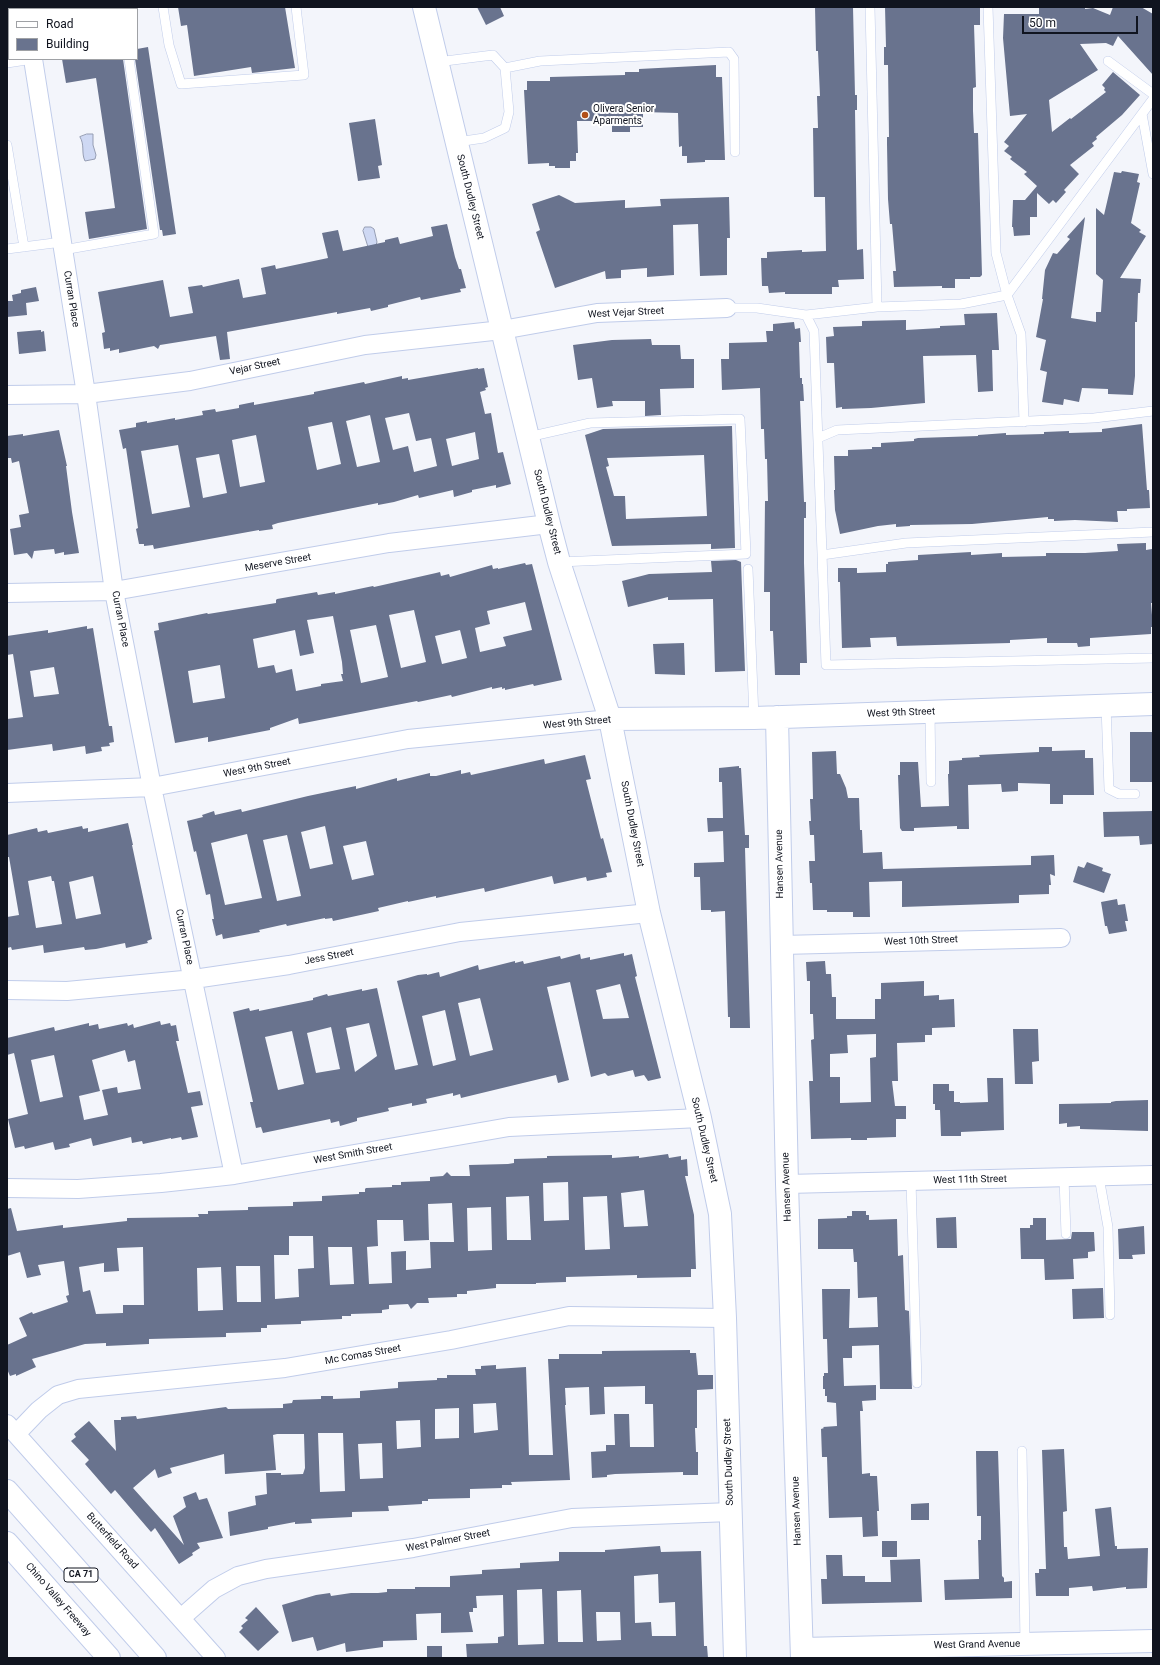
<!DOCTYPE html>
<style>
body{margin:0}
#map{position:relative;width:1160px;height:1665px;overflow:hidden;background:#f3f5fb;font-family:Roboto,sans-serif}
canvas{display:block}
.frame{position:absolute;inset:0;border:8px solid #10141f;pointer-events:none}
.legend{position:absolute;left:8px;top:8px;width:130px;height:52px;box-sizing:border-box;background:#fff;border:1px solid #9fa1a5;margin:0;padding:5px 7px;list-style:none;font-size:12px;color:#10141f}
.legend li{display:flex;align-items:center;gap:8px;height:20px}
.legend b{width:20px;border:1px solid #9fa1a5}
.scale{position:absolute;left:1022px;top:16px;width:116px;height:18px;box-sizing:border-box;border:2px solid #10141f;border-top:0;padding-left:5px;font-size:12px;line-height:14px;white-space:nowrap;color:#10141f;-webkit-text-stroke:3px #fff;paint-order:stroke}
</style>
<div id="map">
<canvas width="1160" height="1665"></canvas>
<div class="frame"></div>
<ul class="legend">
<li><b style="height:5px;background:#fff"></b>Road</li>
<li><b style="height:11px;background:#69738e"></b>Building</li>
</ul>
<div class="scale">50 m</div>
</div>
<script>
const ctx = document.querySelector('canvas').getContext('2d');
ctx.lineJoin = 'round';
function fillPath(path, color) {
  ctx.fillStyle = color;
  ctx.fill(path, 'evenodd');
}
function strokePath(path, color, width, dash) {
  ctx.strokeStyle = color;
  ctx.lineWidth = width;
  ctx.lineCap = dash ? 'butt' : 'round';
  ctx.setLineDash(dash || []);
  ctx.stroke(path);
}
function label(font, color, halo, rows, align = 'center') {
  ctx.font = font + ' Roboto,sans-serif';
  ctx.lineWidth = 4;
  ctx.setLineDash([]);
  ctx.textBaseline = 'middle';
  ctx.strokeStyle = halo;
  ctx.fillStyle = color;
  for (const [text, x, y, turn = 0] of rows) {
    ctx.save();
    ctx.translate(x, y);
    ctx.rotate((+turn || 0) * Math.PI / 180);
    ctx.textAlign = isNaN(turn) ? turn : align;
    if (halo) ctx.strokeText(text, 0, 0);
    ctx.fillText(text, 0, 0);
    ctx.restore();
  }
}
const water = new Path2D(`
 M87 134H93V145L96 155 95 159 85 161C81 153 85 145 80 137Z
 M365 227H371L374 229 377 242 376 245 368 247 363 231Z`);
fillPath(water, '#ced8f3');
strokePath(water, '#959db3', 1);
fillPath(new Path2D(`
 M178 7H285L295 68 252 73 251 67 194 76 187 25 181 26Z
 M477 7H500L504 16 486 25Z
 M815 7H853L855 95H857V110H855L857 250 863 249 864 279 838 280 839 287H832V294H785V292L769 293 768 286H762L761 258H767V252L802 250V252L826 251 825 197H814L813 128H818L817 96H820L818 51H816Z
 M885 7H980V25H974L976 87 973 88V111L974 133H978L982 275 980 277H970V279H955V288H942V286L894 287 893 271H896L892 224H890L888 199 887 144V137H889L888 65H884V47H886Z
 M1039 7H1085V9L1093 8 1110 15 1113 7H1141L1153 14V75L1118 36 1113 46 1106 43 1080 44 1098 70 1049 100 1052 132 1070 118 1071 119 1106 92 1104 90 1105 88 1102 85 1113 72 1140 95 1122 115 1096 137 1097 139 1092 143 1094 146 1070 165 1079 174 1064 190 1066 192 1056 203 1053 200 1049 204 1037 193V217H1030V235L1014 236 1013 227H1012L1013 200H1025L1037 186 1024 174 1027 172 1010 159 1012 157 1004 151 1009 146 1004 142 1027 114 1010 116 1003 38 1004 14H1039Z
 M148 47 176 234 163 236 162 230H160L135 59H137V49Z
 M62 59H123L147 229 89 239 85 212 115 208 109 165 96 78 66 83Z
 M716 65V77H722L725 160H705V162L687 163V156H682V146L679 147 678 113 643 112V127H630V132H612V121H577L578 153H576V161H570V168H555V166H549V163L528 164 524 90H527V81H550V77L625 75V72H639V69Z
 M375 119 382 165 378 166 380 178 358 181 349 123Z
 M1122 171 1139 174 1137 182 1140 183 1131 223 1141 230 1139 232 1146 236 1120 278 1141 279 1140 293H1138L1137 322H1135V376L1133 395 1108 394V389L1082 388 1079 402 1064 399 1063 405 1042 402 1047 372 1040 370 1046 340 1036 337 1043 299H1042L1045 270 1053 253 1057 254 1070 239 1067 237 1085 217 1071 318 1096 322V312H1101L1103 280 1096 274V208L1104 215 1114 172 1121 173Z
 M559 195 575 203 625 200V208L661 206 660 199 729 197 730 238H727V275L700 276 698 224 673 225 674 275 647 277V268L621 270V278L606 279 605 271 555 288 536 232 540 230 532 204Z
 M447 224 455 257 459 269H461L466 288 460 289 461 292 421 300 420 297 388 305V307L371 311 370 308 337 314V312L227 332 230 359 220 360 216 336 160 345 158 349 154 346 119 353V349L110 351V348L104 349 102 333 105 332 98 292 163 280 170 317 193 313 188 287 202 285 203 287 239 279 243 298 266 294 261 268 275 265 276 269 328 258 322 233 338 230 343 251 385 242V240L398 237 400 244 433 236 431 227Z
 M36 287 39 301 26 303 27 315 7 317V301H13L12 295 21 293V290Z
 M997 313 999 350H992L993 391 978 392 976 355 923 356 925 403 871 408 842 409V407L836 408 834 363H827L826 337 834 336 833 327 862 326V321L906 320V330L940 328V326L965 325 964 314Z
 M794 322 795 329 800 328 801 342H799L800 378H802V384H803L804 401H800L804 502H806V518H804V563L807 663H800V675H775L773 631H770V592H764L765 501H768L767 459H765L764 429H761L760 388 722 390 721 359H729V343L767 342 766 331H773V324Z
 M41 330V332L44 331 46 351 19 354 17 332Z
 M651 339 652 345H680L681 359H694V388L660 389 661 415 645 416V401H612L613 406 597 408 592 378 578 380 573 345 612 340Z
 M478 368V369L484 368 488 387 485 388 486 390 480 392 485 414 491 413 498 453 503 452 511 484 496 488V485L472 490V492L454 497 453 490 419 498 418 495 394 502 378 505V503L278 523 272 525 273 529 259 531V530L154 549 153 545 144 546V544H139L136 529 138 528 126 448 123 449 119 430 136 427V423L147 421V423L175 418V420L203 415 202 411 215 409 216 412 239 408V405L254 402V405L314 394V392L364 382 365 384 402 376V379L408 378V380ZM409 413 416 441 431 438 437 466 414 472 408 446 393 450 385 418ZM370 415 380 462 357 467 346 421ZM332 422 341 464 317 470 308 427ZM475 432 479 459 452 466 446 439ZM256 435 265 482 240 487 232 440ZM178 445 190 507 152 514 141 451ZM219 454 227 493 203 498 196 458Z
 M1142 424 1147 490H1149L1150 508 1127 509V511H1117L1118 522 1075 520 1054 521V519H1048V517L972 524 910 525V526L896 527V524L878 526 840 534 835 510 834 490H835L834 456H848V450L872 449V447H881V443L914 441V439L918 438 978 436V435L1006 433V435L1044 434V432L1069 431V433L1102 432V429Z
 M732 426 735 548 711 549V544L612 546 585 435 603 429ZM704 455 707 516 626 519 625 496H614L606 467 609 466 607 458Z
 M59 430 67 466H66L72 512 79 553 64 555V552L55 554 54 549 34 551 32 559 27 553 14 555 10 529 21 527 19 515 29 513 19 461 12 463 11 458H7V436L23 434V436Z
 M1146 543V550L1152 549 1153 603H1151L1153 627H1151V634L1090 638V646L1078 647 1077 643H1047V638L1010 640V643L897 646 896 637 870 638 871 647 842 648 840 582H838V568H857V573L886 572V564H888V562L918 560V555L971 552V555L1002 553V557L1046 556V553H1085L1118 551 1117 544Z
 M736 560 741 562 745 671 715 672 713 599 668 600V597L628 607 622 581 649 574 712 572 711 561Z
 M525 563 526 565 532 564 562 680 534 686 533 684 505 690V688L502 689V687L492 689V687L452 697 451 695 418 702 417 701 299 724 298 718 270 728V730L208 742V737L175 743 154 631 159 630 158 623 207 613 208 614 276 603V600L277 599 317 592 318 595 335 592V594L373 586 374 587 436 573 440 572 441 576 449 574 450 577 492 565 493 569 498 568V569ZM525 602 532 630 503 637 506 646 480 652 475 628 490 624 487 611ZM414 610 426 662 401 668 389 615ZM333 616 342 662 343 674H341L343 681 321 684V686L296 691 292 669 276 673 274 665 258 668 253 639 295 630 300 656 314 653 307 620ZM376 625 388 677 361 683 350 630ZM460 630 467 658 442 664 435 636ZM220 665 225 698 193 703 188 671Z
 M87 626V629L93 628 109 726H112L114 742 109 743 110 746 101 747 102 751 86 754 85 746 53 751 52 744 7 750V719L23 717 13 654 7 655V636L48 630V633ZM54 667 59 694 34 697 30 671Z
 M684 643 685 675 655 674 653 644Z
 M1130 732H1153V782H1130Z
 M1039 747H1052V751L1085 750V758H1093L1094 795H1063V804H1050V784L1018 783V791L1002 792 1001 784 968 785 969 829H957V826L935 827 914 828V831H902L900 828 898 775H900V762H918L921 807 949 806 948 774H949V761L962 760V758L980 757 979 755 1039 752Z
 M836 751 837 774H840L846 788 848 798H859L860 830H862L863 853 882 852 883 869 1031 865V856L1054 855 1055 876 1050 874 1051 885H1049V894L1019 895V903L902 907V881L869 882 870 917H853V912H827V910H813L812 883H810L809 861H815L814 835H810L809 821H811L810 799H813L812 752Z
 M585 755 591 779 586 780 601 839 603 838 612 872 606 873 607 877 587 881 586 877 554 884 552 876 485 892 484 888 436 898V896L408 902V901L378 908 379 911 333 921 332 918 325 919V918L287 926 286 924 259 930 260 932 223 939 222 934 216 936 212 919H214L210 894 206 895 196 851 194 852 187 821 203 817 202 815 214 811 215 815 241 809 242 812 308 796 356 786V789L397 778V781L430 773V776H436L461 770V774L470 772 471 775 544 759 545 764ZM325 826 333 864 310 869 301 832ZM247 834 262 898 225 905 211 843ZM287 835 301 896 277 901 263 840ZM366 841 374 875 352 880 343 846Z
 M739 766V768H741L745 835H749V848H745L750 1028H730V1017H728L725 911 711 912V910H701L700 877H694V863L724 862 723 831 708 832 707 818H723L722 782H719V768Z
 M1153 811V844L1140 845 1139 836 1104 837 1103 812Z
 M128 823 133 845H132L152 939 147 941 148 943 126 948 125 943 96 949 85 950 84 947 44 953 43 945 12 950 11 947 7 948V917L19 915 9 857H7V835L37 828 38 832 47 830 48 833 82 826 83 829 88 828V832ZM51 876 52 881H54L62 924 36 928 28 881ZM93 876 101 914 76 919 69 882Z
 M1087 862 1103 868 1102 871 1111 874 1104 893 1073 882 1078 866 1084 868Z
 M1117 899 1118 905 1125 904 1128 921H1125L1127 931 1109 934 1107 926H1105L1101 902Z
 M624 953V956L632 954 637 976 635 977 661 1078 648 1081 644 1075 635 1077 633 1070 608 1076 605 1073 591 1077 570 982 547 987 569 1080 558 1083 556 1075 461 1098 460 1094 453 1096V1093L426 1099 427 1103 412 1106V1103L388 1108 389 1111 357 1118V1121L340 1126 339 1121 331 1123 330 1119 263 1133 261 1127 256 1128 250 1102H253L233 1012 249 1008 250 1011 259 1009V1011L313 1000V998L327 994 328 996 362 989V991L377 988 395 1070 418 1065 397 981 418 975 427 974V975L439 972 440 977 478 965 479 970 515 961V963L523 961 524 964 560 956 561 959 580 954 581 959 590 957V960ZM620 984 629 1018 603 1019 596 990ZM480 998 493 1050 470 1056 458 1003ZM445 1010 456 1060 433 1066 422 1016ZM369 1023 377 1056 355 1072 346 1028ZM331 1027 340 1069 316 1073 307 1033ZM292 1031 304 1084 278 1090 265 1037Z
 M825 961 826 974H831L832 997H836V1019H875V999H881V983L924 981V996L939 995V1000L954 999 955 1027 932 1028V1035H925V1042L897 1043 898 1081H892L895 1106H906V1119H896V1137L867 1138V1140H851V1138L811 1139 809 1081H813L811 1040 814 1039 813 1014H810V981H807L806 962ZM876 1034V1057L870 1058 871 1102 840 1103V1077H830V1054L848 1053 847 1035Z
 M160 1021 161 1025 170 1023 171 1026 176 1025 179 1041H176L188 1093 200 1091 203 1105 191 1107 198 1137 182 1140 181 1137 171 1139V1138L143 1144 142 1141 132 1143 131 1137 93 1146 91 1138 69 1144 70 1147 55 1150 53 1142 25 1149 24 1146 15 1148 8 1119 28 1114 14 1053 7 1055V1038L54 1027 55 1031 89 1023V1026L98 1024 99 1029 127 1023 128 1026 133 1024 134 1028ZM125 1050 128 1062 135 1060 141 1089 118 1093 117 1087 102 1090 108 1115 84 1120 79 1096 100 1091 92 1060ZM54 1055 63 1097 40 1102 31 1060Z
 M1013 1029H1038L1039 1061 1032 1062 1033 1084H1015Z
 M987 1078H1003L1004 1130 961 1132V1136H941L940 1110H935V1104H933V1084H949V1091H954V1102H960V1103L988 1102Z
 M1148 1100V1131L1080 1129V1126L1067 1127V1123L1059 1124V1104L1111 1103V1102L1116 1101Z
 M668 1154 669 1158 681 1156V1160L687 1159 688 1176H685L694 1215 696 1269H691V1277L637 1278V1275L566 1277V1282L536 1283V1284H496V1288L467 1291V1294H457V1297L428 1298 429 1303H417L411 1309 408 1304 389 1305V1309L382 1310V1313L351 1314V1316H342V1319L301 1321V1324L267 1325V1328H261V1332L226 1333V1337L149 1339V1344L106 1346V1343L85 1344 32 1359 36 1367 16 1376V1374L10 1376 7 1369V1345L27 1336 19 1318 32 1312 33 1314 68 1302 66 1296 69 1295 64 1261 38 1265 41 1275 27 1278 20 1252 7 1256V1209L11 1208 17 1231 63 1225V1228L127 1221V1218L199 1217 198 1214H208V1211L248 1210V1207L293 1206V1202L322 1201V1196L359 1194V1192H365V1189L366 1188 392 1187V1185H401V1182L430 1181V1177L443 1176 447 1172 451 1176H470L469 1165 508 1164 514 1163V1159L547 1158V1156L612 1155V1158L639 1156V1158ZM568 1182 569 1220 544 1221 543 1183ZM644 1190 648 1226 624 1227 621 1193ZM529 1196 531 1240H507L506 1197ZM607 1196 610 1249 585 1250 583 1197ZM452 1203 454 1242H430L431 1268 406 1270V1251L391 1252 392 1283 369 1284 367 1247 378 1246 377 1220H403L404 1241 429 1240 428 1204ZM491 1207 492 1250 468 1251 467 1208ZM289 1236H313L314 1268 298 1269 299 1297 275 1299 274 1255H289ZM143 1247 144 1305H123V1313L96 1314 90 1290 83 1292 79 1267 104 1263V1272L119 1271 117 1248ZM328 1247H352L354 1284 330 1285ZM236 1266H260L261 1302H237ZM221 1267 223 1310 198 1311 197 1268Z
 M852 1211H866V1215H869V1220L897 1219 898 1256 903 1255 905 1310 909 1311 912 1389H880L879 1345 852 1346V1358H843L844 1386 876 1385V1400L862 1401 863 1411H860L862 1474 870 1473V1476H877L879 1511H877L878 1536 863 1537 862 1517 829 1518 827 1457H822L821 1429 824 1428 823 1427 837 1426 836 1403 827 1402V1396H825V1389H823V1376H824V1373H828L827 1339H823L822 1289H850L849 1328 878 1327 877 1297 858 1298 857 1262H854L853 1249H818V1219L847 1218V1216H852Z
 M956 1217 957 1248H937L936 1218Z
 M1033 1218H1046V1240L1071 1239 1072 1232H1094L1095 1251 1088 1252V1258L1073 1259 1074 1279 1045 1280 1044 1259H1021L1020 1228H1030V1225H1033Z
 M1144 1226 1145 1254 1132 1255 1133 1259H1119L1118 1229Z
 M1103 1288 1104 1318 1073 1319 1072 1289Z
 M690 1350V1353H696L698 1375H713V1389L697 1390V1428H695L696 1452H698V1475H683V1472L615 1474 607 1475V1477L592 1478 591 1452 606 1451V1445H615L614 1414H629L630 1447H654L653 1404H645V1386L604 1387 605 1414 590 1415 589 1387 565 1388 566 1405H565L570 1480 511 1482 512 1485H502V1488L470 1489V1498L428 1499V1501H422V1504L388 1506 389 1511 352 1512V1517L311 1519 312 1523 295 1524V1522L268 1527V1529L230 1536 228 1512 256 1505 255 1496 267 1494 266 1473H281V1475L303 1474 305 1468 304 1434H277L273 1435 276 1470 225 1474 224 1454 170 1468 172 1473 158 1478 155 1469 133 1488 184 1545 173 1516 186 1507 183 1497 196 1492 199 1500 207 1498 223 1538 197 1543 200 1548 192 1553 193 1555 179 1564 155 1528 151 1532 115 1490 111 1494 85 1464 89 1460 71 1441 76 1437 74 1434 89 1421 116 1451 114 1420H121V1417L136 1416 137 1419 226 1407 228 1409 283 1408V1404L292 1403 293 1400 321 1399V1396H333V1399L360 1398V1391L398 1388V1382L437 1380V1378H447V1375H476L475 1369H481V1366L496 1365V1369L526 1367 529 1455H553L548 1359H559V1354H602V1351ZM496 1403 498 1430 474 1433 473 1404ZM459 1408V1438L435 1439V1409ZM420 1420 421 1447 397 1449 396 1421ZM318 1433H343L345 1491 320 1492ZM382 1443 383 1478 360 1479 358 1444Z
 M1064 1449 1067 1511 1063 1512 1064 1547H1067L1068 1559 1100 1556 1095 1509 1111 1507 1115 1546H1117V1549L1148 1548 1147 1588 1126 1589V1587L1093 1591 1092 1586 1069 1588V1596H1036L1035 1573H1039V1569H1046L1042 1450Z
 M976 1451H998L1002 1576 1004 1578V1582L1012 1581V1598L945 1600 944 1580 979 1579 978 1540H981V1516H977Z
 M929 1503V1520H911V1504Z
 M882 1541H897V1557H882Z
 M660 1546 661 1552 701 1551 704 1646H707L708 1658H467L466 1644 498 1643V1637L504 1636 503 1595 476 1596 477 1608H473V1612H469L473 1632 441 1633V1613L416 1614 417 1640 383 1641V1647L346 1652 345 1643 317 1651 313 1637 292 1642 282 1605 316 1595 330 1593 331 1596 351 1593H378L387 1592V1589H415V1587H450V1576L482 1574V1570L520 1568V1563L559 1561V1552H605V1550ZM658 1574 659 1603 675 1602 676 1636H652L651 1622 635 1623 634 1576ZM542 1589 544 1644 518 1645 517 1590ZM581 1590 583 1642H558L557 1591ZM596 1612H620L621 1640 597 1641Z
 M826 1555H842L843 1576H865V1582H891L890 1560 920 1559 922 1602 822 1604 821 1579H827Z
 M256 1607 279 1632 258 1651 239 1632 243 1628 241 1626 248 1620 245 1618Z
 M427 1646H442V1658H427Z`), '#69738e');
const lane = new Path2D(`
 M113 7V9
 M121 7V9
 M163 7 169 45 181 84 304 75 296 7
 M870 7 877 307
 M988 7 996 253 1007 295 1021 334 1024 422
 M1108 61 1153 94
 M437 62 493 55 505 68 509 112 505 128 484 138 457 142
 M7 63 33 59
 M505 68 540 61 729 52 734 59 735 152
 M1142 114 1153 174
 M7 145 24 247
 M7 249 62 242
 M63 250 154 234 129 59
 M727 308H757L806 315 877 307 961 304 1007 295 1153 99
 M806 315 814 331 826 665 1153 658
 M528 437 590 423 740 419 746 554 559 562
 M818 438 837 430 1094 418 1153 411
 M822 555 906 543 1153 532
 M748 569 754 718
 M1106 706 1109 789 1119 794H1135
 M930 712 931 782
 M1099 1177 1108 1227 1110 1315
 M1064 1178 1066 1234
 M911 1181 917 1383
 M1022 1451 1025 1644`);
const street = new Path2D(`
 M24 7V9
 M33 59 86 394 114 591 152 787 234 1175
 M7 395 86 394 190 381 365 345 502 330 597 313 727 308
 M7 593 114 591 389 543 549 524
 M7 793 152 787 408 739 610 719
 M782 945 1061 938
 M7 990 67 991 194 979 289 965 460 932 649 913
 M787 1184 1153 1175
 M7 1188 78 1189 161 1183 234 1175 509 1127 700 1118
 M7 1424 216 1658
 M16 1434 39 1410 58 1395 78 1389 285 1368 451 1340 569 1316 725 1318
 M181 1618 214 1589 238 1576 266 1569 413 1548 572 1518 731 1512`);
const secondary = new Path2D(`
 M424 7 549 524 559 562 610 719 649 913 700 1118 720 1214 725 1318 735 1658
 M777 717 787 1184 802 1658
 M610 719 754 718 1153 704
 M802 1649 1153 1641`);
const highway = new Path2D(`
 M7 1491 155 1658
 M7 1543 109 1658`);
strokePath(lane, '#c0ccea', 10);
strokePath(street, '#c0ccea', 20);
strokePath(secondary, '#c0ccea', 24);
strokePath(highway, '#c0ccea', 24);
strokePath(lane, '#fff', 9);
strokePath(street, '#fff', 18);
strokePath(secondary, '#fff', 22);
strokePath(highway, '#fff', 22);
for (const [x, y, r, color] of [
 [585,115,4,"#b24f18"]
]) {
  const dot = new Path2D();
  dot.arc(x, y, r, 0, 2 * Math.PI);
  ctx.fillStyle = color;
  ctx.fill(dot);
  strokePath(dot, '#fff', 1.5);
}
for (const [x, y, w] of [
 [81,1575,34]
]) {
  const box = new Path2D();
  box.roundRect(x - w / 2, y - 7, w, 14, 3);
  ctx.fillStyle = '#fff';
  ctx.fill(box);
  strokePath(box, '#10141f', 1);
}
label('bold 9px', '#10141f', null, [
 ["CA 71",81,1575]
]);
label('10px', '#10141f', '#fff', [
 ["Olivera Senior",593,109],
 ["Aparments",593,121]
], 'left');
label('10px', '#10141f', '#fff', [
 ["South Dudley Street",470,197,76],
 ["Curran Place",71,299,81],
 ["West Vejar Street",626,313,-3],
 ["Vejar Street",255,367,-12],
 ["South Dudley Street",547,512,76],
 ["Meserve Street",278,563,-10],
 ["Curran Place",120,619,79],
 ["West 9th Street",901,713,-2],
 ["West 9th Street",577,723,-5],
 ["West 9th Street",257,768,-11],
 ["South Dudley Street",632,824,79],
 ["Hansen Avenue",780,864,-91],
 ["Curran Place",184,937,78],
 ["West 10th Street",921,941,-2],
 ["Jess Street",329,957,-11],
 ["South Dudley Street",704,1140,77],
 ["West Smith Street",353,1154,-10],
 ["West 11th Street",970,1180,-1],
 ["Hansen Avenue",787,1187,-92],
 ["Mc Comas Street",363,1355,-10],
 ["South Dudley Street",729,1462,-92],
 ["Hansen Avenue",797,1511,-92],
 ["Butterfield Road",112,1541,48],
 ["West Palmer Street",448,1541,-11],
 ["Chino Valley Freeway",58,1600,49],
 ["West Grand Avenue",977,1645,-1]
]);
</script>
